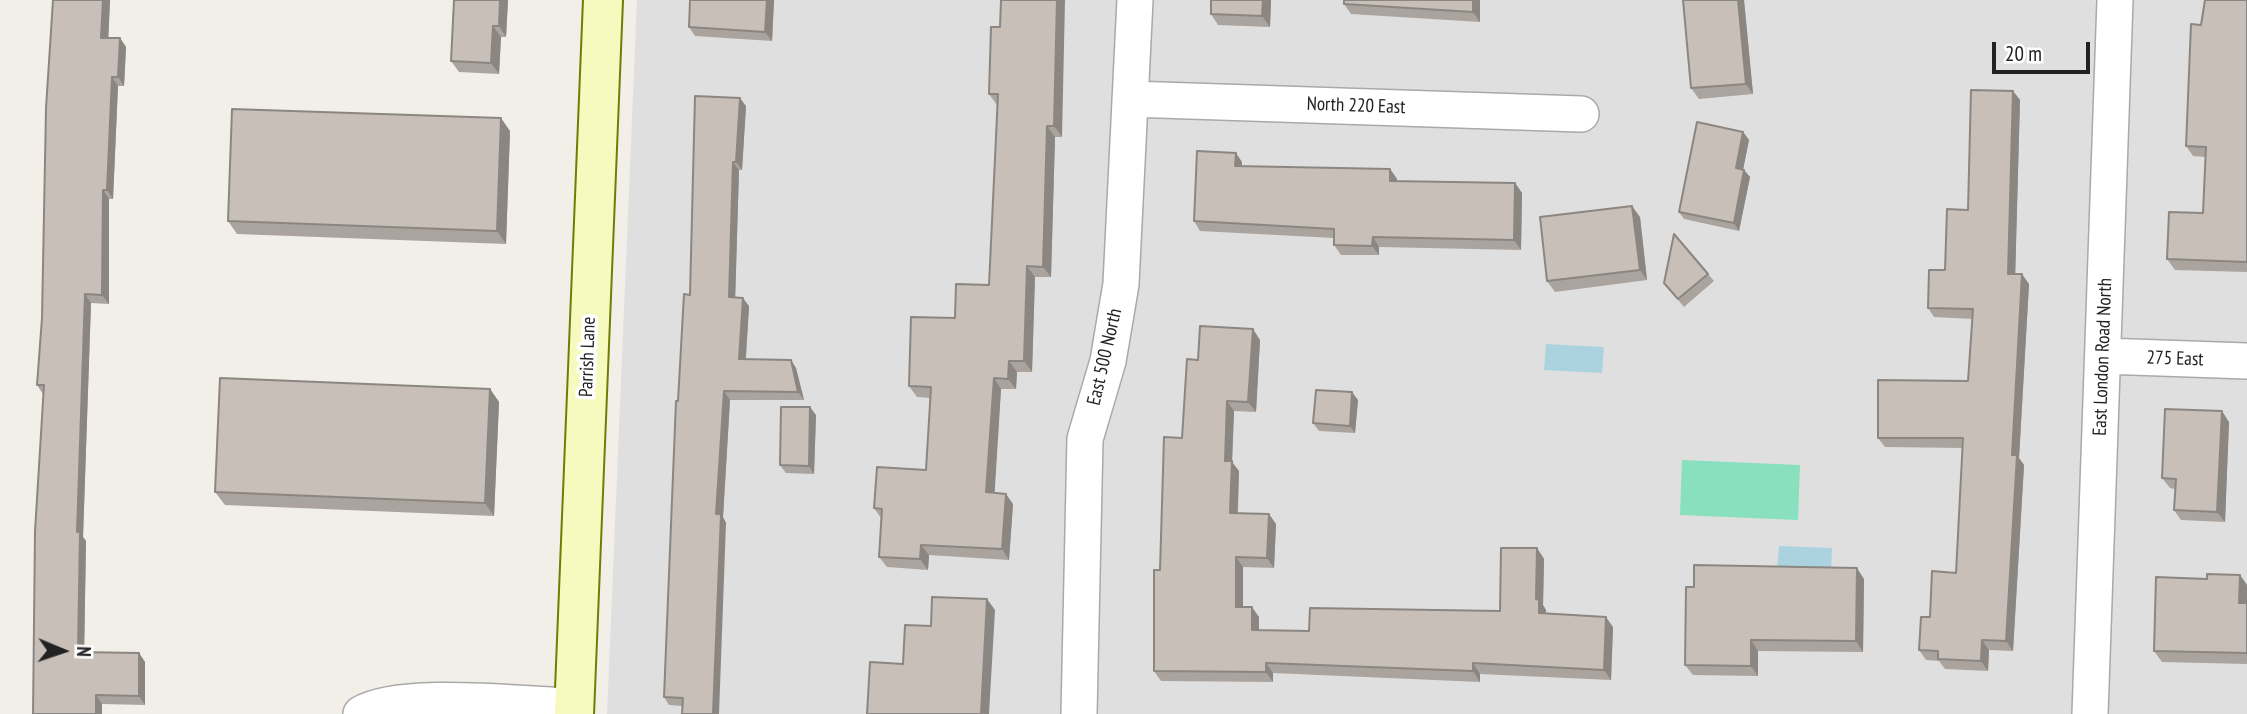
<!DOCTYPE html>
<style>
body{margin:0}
#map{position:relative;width:2247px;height:714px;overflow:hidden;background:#f2efe9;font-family:"PT Sans Narrow",sans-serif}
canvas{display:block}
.north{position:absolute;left:28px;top:616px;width:70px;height:70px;-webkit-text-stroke:5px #fff;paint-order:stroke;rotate:92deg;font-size:19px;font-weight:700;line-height:28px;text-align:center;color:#222}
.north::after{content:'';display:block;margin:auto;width:24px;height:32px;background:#222;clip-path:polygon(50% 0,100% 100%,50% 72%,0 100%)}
.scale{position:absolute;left:1992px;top:42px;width:98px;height:32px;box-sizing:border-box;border:4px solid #222;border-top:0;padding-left:9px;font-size:21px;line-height:24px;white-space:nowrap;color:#222;-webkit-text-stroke:5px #fff;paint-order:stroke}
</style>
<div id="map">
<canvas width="2247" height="714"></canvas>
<div class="north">N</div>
<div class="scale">20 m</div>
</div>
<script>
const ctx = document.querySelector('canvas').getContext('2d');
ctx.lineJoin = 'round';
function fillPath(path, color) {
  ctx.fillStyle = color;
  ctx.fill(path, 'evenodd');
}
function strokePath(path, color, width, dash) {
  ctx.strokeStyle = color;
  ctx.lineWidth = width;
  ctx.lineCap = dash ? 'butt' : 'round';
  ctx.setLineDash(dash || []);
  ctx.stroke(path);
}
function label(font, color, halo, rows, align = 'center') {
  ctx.font = font + ' "PT Sans Narrow",sans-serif';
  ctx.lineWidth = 7;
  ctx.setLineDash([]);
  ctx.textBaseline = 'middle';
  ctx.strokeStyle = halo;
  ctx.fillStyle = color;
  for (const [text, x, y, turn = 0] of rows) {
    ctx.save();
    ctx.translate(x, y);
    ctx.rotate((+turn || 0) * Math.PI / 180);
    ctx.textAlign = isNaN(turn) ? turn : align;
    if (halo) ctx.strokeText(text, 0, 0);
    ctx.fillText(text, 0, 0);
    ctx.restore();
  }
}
fillPath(new Path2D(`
 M637 0H2247V714H607Z`), '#e0dfdf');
fillPath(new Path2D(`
 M1682 460 1800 465 1798 520 1680 515Z`), '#88e0be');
fillPath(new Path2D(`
 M1546 344 1604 347 1602 373 1544 370Z
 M1779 546 1832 548 1831 573 1777 570Z`), '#aad3df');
const street = new Path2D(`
 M1130 99 1581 114
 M2103 356 2247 361
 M361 714C400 690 525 705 574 706
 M1079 714 1085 439 1108 361 1121 284 1135 0
 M2090 714 2115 0`);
const secondary = new Path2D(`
 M574 714 603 0`);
strokePath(street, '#a9a9a9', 38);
strokePath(secondary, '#707d05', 42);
strokePath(street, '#fff', 35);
strokePath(secondary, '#f7fabf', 38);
fillPath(new Path2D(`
 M53 0H110L108 38H120L126 47 124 86H118L113 199H109V304L91 303 83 537 86 541 84 652 139 653 145 662V705L102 704V714H33L43 394 37 385 42 318Z
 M508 0 506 37H501L499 74 459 72 451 61Z
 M690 0H774L772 41 695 36 689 27Z
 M1211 0H1271L1270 27 1218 25 1211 14Z
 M1344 0H1480V22L1351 14 1344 4Z
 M1744 0 1753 94 1699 99 1691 88Z
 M2247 0V272L2175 270 2167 259 2203 213 2205 157 2193 156 2186 146 2201 25Z
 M991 27 1062 137H1055L1051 277H1035L1032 372H1017L1016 389H1001L994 493 1013 504 1009 560 929 555 928 570 887 567 879 557 881 518 874 508 926 470 930 398 917 397 909 386 955 318 989 285 997 105 989 94Z
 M2013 91 2020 100 2015 274 2029 284 2019 458 2024 465 2013 651 1989 650 1988 671 1945 669 1939 661 1926 660 1919 650 1930 617 1956 573 1963 448 1885 447 1878 438 1968 381 1973 319 1934 317 1928 308 1945 270Z
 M746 106 742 170H739L735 297 749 306 746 359 796 368 804 400H730L723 517 726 523 683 706 669 705 664 697 678 401 690 295Z
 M510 131 506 244 237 234 228 221Z
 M1743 132 1749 140 1743 169 1744 170 1750 177 1739 231 1684 219 1679 212Z
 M1242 162V166L1390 169 1397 179V181L1515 183 1522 193 1521 250 1379 247V255H1341L1334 245V238L1200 231 1194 221Z
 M1640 217 1647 280 1555 292 1547 281Z
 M1708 274 1714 281 1684 307 1664 283Z
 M1260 340 1256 412 1234 411 1232 462 1239 471 1238 513 1276 524 1274 568 1243 567V607L1259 617V630L1309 631 1500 611 1537 548 1544 559 1543 605 1546 610V614L1613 627 1611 680 1480 674V682L1273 673V682L1161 681 1154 671 1160 570 1182 438Z
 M490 389 499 402 494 516 225 505 215 492Z
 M1358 400 1355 433 1319 431 1313 423Z
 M816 415 814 474 786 473 780 465Z
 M2229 422 2225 522 2181 520 2174 510 2175 489 2170 488 2162 478Z
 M2240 575 2247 585V664L2162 662 2154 651 2207 579Z
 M1864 579 1863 652 1758 651V676L1693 675 1685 665Z`), '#aba49e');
fillPath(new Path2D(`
 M103 0H110L108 47 101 38Z
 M500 0H508L506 37 499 26Z
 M767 0H774L772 41 765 32Z
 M1057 0H1065L1062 137 1054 126Z
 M1263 0H1271L1270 27 1262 16Z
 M1473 0H1480V22L1473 12Z
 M1738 0H1744L1753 94 1746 84Z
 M493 26 501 37 499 74 491 63Z
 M120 38 126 47 124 86 118 77Z
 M112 77 118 86 113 199 107 190Z
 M2013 91 2020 100 2015 284 2008 274Z
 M740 98 746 106 742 170 736 162Z
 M501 118 510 131 506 244 497 231Z
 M1047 126 1055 137 1051 277 1043 267Z
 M1743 132 1749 140 1742 175 1736 168Z
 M1236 153 1242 162V176L1235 166Z
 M733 162 739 170 735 305 729 297Z
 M1390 169 1397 179V191L1390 181Z
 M1744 170 1750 177 1739 231 1734 223Z
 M1515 183 1522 193 1521 250 1514 240Z
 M103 190 109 199V304L102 295Z
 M1632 206 1640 217 1647 280 1640 270Z
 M1373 237 1379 247V255L1372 246Z
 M1027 266 1035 277 1032 372 1024 361Z
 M2022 274 2029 284 2019 458 2024 465 2013 651 2006 641 2012 455Z
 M85 294 91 303 83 537 86 541 84 661 78 652 77 532Z
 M743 298 749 306 745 368 739 359Z
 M1253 329 1260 340 1256 412 1248 402Z
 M791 360 796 368 804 400 798 392Z
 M1009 361 1017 372 1016 389 1008 379Z
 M994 378 1001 389 994 503 986 492Z
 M490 389 499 402 494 516 485 503Z
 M724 391 730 400 723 517 726 523 719 714H713L716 514Z
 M1352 392 1358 400 1355 433 1350 426Z
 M1227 401 1234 411 1232 462 1239 471 1237 523 1230 513 1225 461Z
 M810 407 816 415 814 474 809 466Z
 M2222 411 2229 422 2225 522 2217 512Z
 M1006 494 1013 504 1009 560 1002 549Z
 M1269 514 1276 524 1274 568 1267 558Z
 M921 545 929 555 928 570 920 559Z
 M1537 548 1544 559 1543 605 1546 610V624L1539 613 1536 599Z
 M1236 557 1243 567V617L1236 607Z
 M1857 568 1864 579 1863 652 1856 641Z
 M2240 575 2247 585V614L2239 603Z
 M987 599 995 610 989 714H981Z
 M1252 607 1259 617V641L1252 630Z
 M1606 617 1613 627 1611 680 1604 670Z
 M1751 640 1758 651V676L1751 666Z
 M1982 640 1989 650 1988 671 1981 661Z
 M139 653 145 662V705L139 696Z
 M1266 663 1273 673V682L1266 672Z
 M1473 663 1480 674V682L1473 671Z
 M96 695 102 704V714H96Z`), '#8b8681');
const building = new Path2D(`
 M53 0H103L101 38H120L118 77H112L107 190H103L102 295 85 294 77 532H80L78 652 139 653V696L96 695V714H33L35 531 44 385H37L42 318 46 108Z
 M454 0H500L499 26H493L491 63 451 61Z
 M690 0H767L765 32 689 27Z
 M1001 0H1057L1054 126H1047L1043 267 1027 266 1024 361H1009L1008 379 994 378 986 492 1006 494 1002 549 921 545 920 559 879 557 882 509 874 508 877 467 926 470 931 387 909 386 911 317 955 318 956 284 989 285 998 94H989L991 27H1000Z
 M1211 0H1263L1262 16 1211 14Z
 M1344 0H1473V12L1344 4Z
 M1683 0H1738L1746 84 1691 88Z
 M2205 0H2247V262L2167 259 2169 212 2203 213 2206 147 2186 146 2191 24 2201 25Z
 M1971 90 2013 91 2008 274H2022L2012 455H2017L2006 641 1982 640 1981 661 1938 659V651L1919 650 1921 617H1930L1932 571 1956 573 1963 438H1878V380L1968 381 1973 309 1928 308 1929 270H1945L1947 209 1968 210Z
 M695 96 740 98 736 162H733L729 297 743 298 739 359 791 360 798 392 724 391 716 514H721L713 714H682L683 698 664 697 676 401H678L684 294 690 295Z
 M232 109 501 118 497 231 228 221Z
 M1697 122 1743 132 1736 168 1744 170 1734 223 1679 212Z
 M1197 151 1236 153 1235 166 1390 169V181L1515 183 1514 240 1373 237 1372 246 1334 245V229L1194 221Z
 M1632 206 1640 270 1547 281 1540 217Z
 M1674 234 1708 274 1678 299 1664 283Z
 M1200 326 1253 329 1248 402 1227 401 1225 461H1232L1230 513 1269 514 1267 558 1236 557V607H1252V630L1309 631 1310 608 1500 611 1501 548H1537L1536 599 1539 600V613L1606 617 1604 670 1473 663V671L1266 663V672L1154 671V570H1160L1164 437 1182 438 1187 359 1198 360Z
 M220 378 490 389 485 503 215 492Z
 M1316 390 1352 392 1350 426 1313 423Z
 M781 407H810L809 466 780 465Z
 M2165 409 2222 411 2217 512 2174 510 2176 479 2162 478Z
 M1694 565 1857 568 1856 641 1751 640V666L1685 665 1686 587H1694Z
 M2207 574 2240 575 2239 603H2247V653L2154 651 2156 577 2207 579Z
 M932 597 987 599 981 714H867L870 662 903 664 905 625 931 626Z`);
fillPath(building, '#c7bfb8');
strokePath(building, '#8b8681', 2);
label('19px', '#222', '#fff', [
 ["North 220 East",1356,106,2],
 ["Parrish Lane",588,357,-88],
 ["East 500 North",1105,357,-77],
 ["East London Road North",2103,357,-88],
 ["275 East",2175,359,2]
]);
</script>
